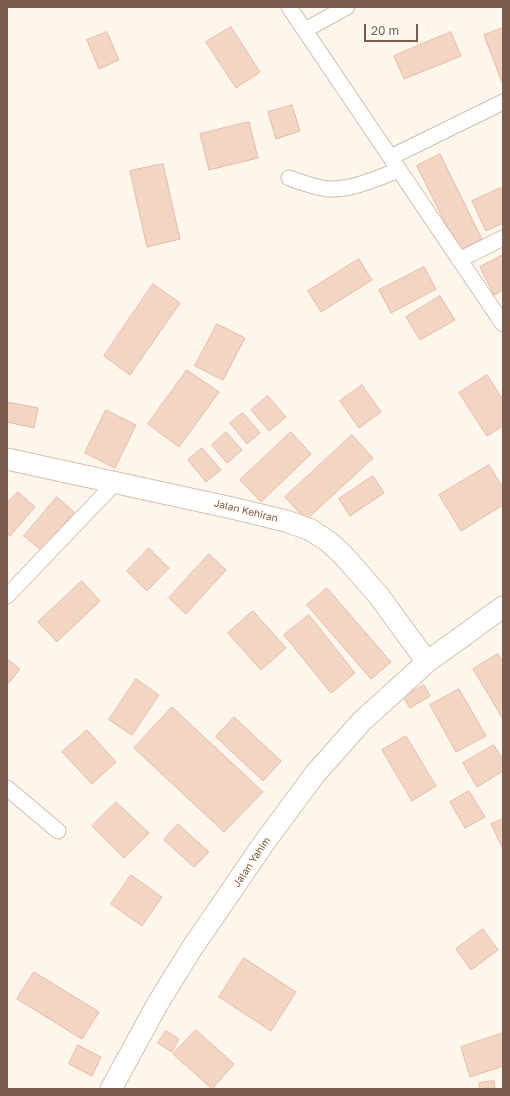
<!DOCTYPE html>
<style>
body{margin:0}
#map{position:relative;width:510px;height:1096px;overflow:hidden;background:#fdf6ec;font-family:"Golos Text",sans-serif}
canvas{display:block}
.frame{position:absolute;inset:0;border:8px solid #7a5c4d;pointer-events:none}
.scale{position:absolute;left:364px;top:24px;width:54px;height:18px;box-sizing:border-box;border:2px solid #7a5c4d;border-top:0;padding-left:5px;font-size:12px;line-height:14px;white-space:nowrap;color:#7a5c4d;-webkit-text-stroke:3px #fffaf3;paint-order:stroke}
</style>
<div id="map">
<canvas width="510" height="1096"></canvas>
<div class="frame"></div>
<div class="scale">20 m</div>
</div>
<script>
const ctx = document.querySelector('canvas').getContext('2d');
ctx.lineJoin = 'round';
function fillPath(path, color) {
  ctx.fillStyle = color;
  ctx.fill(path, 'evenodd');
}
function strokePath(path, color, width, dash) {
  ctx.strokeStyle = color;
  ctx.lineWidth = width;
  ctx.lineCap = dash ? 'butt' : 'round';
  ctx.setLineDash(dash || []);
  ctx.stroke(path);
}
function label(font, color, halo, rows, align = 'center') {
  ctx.font = font + ' "Golos Text",sans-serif';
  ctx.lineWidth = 3;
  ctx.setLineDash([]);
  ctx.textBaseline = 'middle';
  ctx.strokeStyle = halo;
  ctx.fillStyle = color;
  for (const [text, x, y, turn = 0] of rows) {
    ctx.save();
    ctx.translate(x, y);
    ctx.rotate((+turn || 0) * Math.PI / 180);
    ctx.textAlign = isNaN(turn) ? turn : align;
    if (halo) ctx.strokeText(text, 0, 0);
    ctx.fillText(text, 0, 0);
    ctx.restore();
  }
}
const building = new Path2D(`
 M231 27 260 72 236 88 206 42Z
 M503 28V85L484 35Z
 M107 32 119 60 99 69 87 40Z
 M451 32 461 56 404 79 394 56Z
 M292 105 300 131 276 139 268 112Z
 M249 122 258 158 209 170 200 134Z
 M440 154 482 239 459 251 417 166Z
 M163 164 180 239 147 247 130 171Z
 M501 188 503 192V223L486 231 472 201Z
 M503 255V290L494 295 480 267Z
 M359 259 372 280 321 312 308 291Z
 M424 267 436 289 391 313 379 290Z
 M153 284 180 303 130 375 104 356Z
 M440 296 455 320 420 340 406 317Z
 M217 324 245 338 223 380 195 366Z
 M187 370 219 392 179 447 148 424Z
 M487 375 503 400V426L487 436 459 393Z
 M362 385 381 412 359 428 340 401Z
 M268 396 286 417 269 431 251 410Z
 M7 402 38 408 34 428 7 422Z
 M106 410 136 425 115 468 85 453Z
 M243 413 260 433 247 444 230 423Z
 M226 432 242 450 227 463 212 445Z
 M291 432 311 454 261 502 240 480Z
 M352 435 373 458 306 520 285 497Z
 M202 448 221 470 206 482 188 460Z
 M489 465 503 488V505L461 531 439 495Z
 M373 476 384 493 350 516 339 499Z
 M18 492 35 507 10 536 7 533V503Z
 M57 497 74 512 42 551 24 536Z
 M149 548 169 568 147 591 127 571Z
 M209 554 226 570 186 614 169 598Z
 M82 581 100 601 57 642 38 622Z
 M327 588 391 662 371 679 307 605Z
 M253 611 286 648 261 670 228 633Z
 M309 615 355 673 331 693 284 635Z
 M498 654 503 662V719L473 669Z
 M7 659 20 669 7 685Z
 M136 679 159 695 132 735 109 720Z
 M424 685 430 696 410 708 403 697Z
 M459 689 486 736 456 752 430 705Z
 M172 707 263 792 224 832 134 748Z
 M234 717 281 761 263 781 216 737Z
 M87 730 116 762 92 784 62 752Z
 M406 736 436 786 412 801 382 750Z
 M494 745 503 760V771L477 787 463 763Z
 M469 791 485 817 465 828 450 802Z
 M116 802 149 833 124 858 92 826Z
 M503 819V849L491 824Z
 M178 824 209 852 194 867 164 840Z
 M131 875 162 897 142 926 111 904Z
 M483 929 498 950 471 970 456 949Z
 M244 958 296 992 271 1031 219 997Z
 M34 972 99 1012 82 1039 17 999Z
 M196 1030 234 1064 212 1089 173 1054Z
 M166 1031 179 1039 172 1052 158 1043Z
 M503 1033V1066L470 1077 461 1047Z
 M78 1045 101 1057 92 1076 69 1064Z
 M494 1081 495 1089H480L479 1083Z`);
fillPath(building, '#f3d5c3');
strokePath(building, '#e6bba3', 1);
const street = new Path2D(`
 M289 7 503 324
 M305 30 347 7
 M391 157 503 102
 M289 178C301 182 316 188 328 189 353 190 377 178 399 170
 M459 260 503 238
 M7 596 115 483
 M7 788 58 831`);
const secondary = new Path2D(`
 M7 459 232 508 286 521 311 530 329 542 344 556 379 596 427 662
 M111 1089 158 1003 192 948 264 843 315 774 362 721 427 662 503 607`);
strokePath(street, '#d1beb0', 17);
strokePath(secondary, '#d6c0b0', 23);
strokePath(street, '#fff', 15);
strokePath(secondary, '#fff', 21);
label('10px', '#7a5c4d', '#fffaf3', [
 ["Jalan Kehiran",246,511,14],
 ["Jalan Yahim",252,862,-56]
]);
</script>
